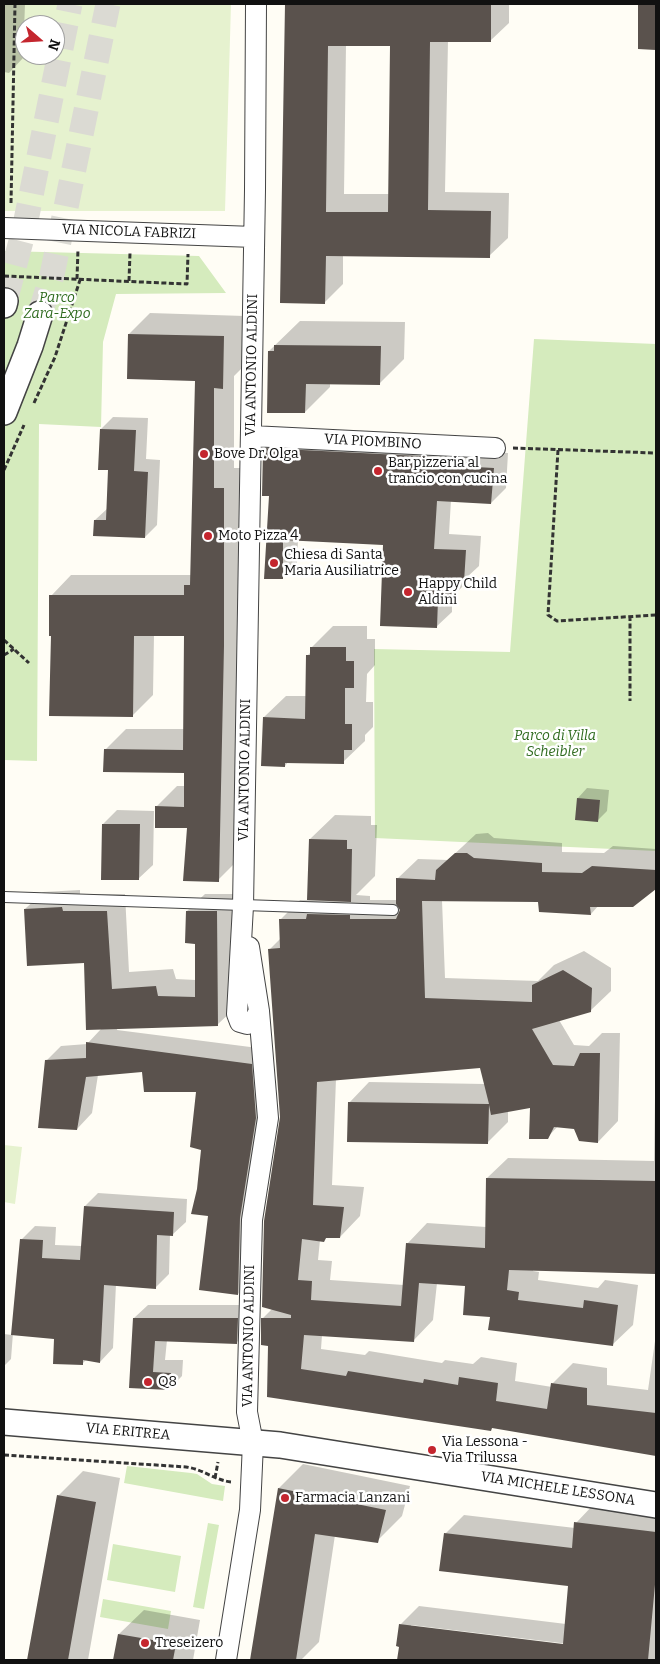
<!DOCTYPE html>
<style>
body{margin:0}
#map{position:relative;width:660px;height:1664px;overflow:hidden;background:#fffdf5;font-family:Bitter,serif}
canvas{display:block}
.frame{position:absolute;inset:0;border:5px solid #111;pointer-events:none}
.north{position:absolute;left:15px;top:15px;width:50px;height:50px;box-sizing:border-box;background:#fff;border:1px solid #a0a0a0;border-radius:50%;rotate:109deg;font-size:14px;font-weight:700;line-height:20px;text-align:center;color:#111}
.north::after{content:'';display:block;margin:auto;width:18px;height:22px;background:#c4262e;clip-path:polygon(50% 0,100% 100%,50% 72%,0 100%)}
</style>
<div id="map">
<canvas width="660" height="1664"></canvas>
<div class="frame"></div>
<div class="north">N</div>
</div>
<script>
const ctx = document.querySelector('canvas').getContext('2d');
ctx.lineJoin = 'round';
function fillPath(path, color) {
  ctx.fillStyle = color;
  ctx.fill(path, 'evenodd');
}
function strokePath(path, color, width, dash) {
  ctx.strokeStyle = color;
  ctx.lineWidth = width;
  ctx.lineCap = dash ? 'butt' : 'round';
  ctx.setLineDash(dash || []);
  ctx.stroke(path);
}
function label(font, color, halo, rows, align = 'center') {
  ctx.font = font + ' Bitter,serif';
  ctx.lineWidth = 5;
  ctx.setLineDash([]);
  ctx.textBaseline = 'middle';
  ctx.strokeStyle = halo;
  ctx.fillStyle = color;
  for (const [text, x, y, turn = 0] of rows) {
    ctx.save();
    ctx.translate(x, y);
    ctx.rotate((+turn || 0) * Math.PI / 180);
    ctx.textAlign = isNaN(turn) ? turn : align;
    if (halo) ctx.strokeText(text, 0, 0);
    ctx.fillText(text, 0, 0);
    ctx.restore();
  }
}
fillPath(new Path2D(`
 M4 251 199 256 226 293 116 294 103 342 101 427 39 424 37 761 4 760Z
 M534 339 656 344V851L375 838 374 649 510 652Z
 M127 1466 191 1473 197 1474 212 1484 225 1486 223 1501 124 1483Z
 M208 1523 219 1525 204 1609 193 1607Z
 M113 1544 181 1556 175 1592 107 1580Z
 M103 1599 171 1611 168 1629 100 1617Z`), '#d5ebbd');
fillPath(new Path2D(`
 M4 4H231L225 211H4ZM25 25H55V55H25Z
 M4 1145 22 1147 15 1204 4 1202Z`), '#e6f2cf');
fillPath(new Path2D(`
 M4 4H25L23 58 9 73 4 72Z
 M286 4H509V23L490 41H448L445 192 509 193 508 238 489 256 343 255V284L325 302H282ZM346 45H391L389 194H344Z
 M639 4H656V49L639 48Z
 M150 313 245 316 243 367 234 376V468H245L239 859 218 880 189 827 156 807 177 786H185V772L105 750 126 729H184L185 635H154L153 695 132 716 52 635 51 596 71 575H191L196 379 129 334Z
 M300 321 405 322 404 359 379 384 330 383V387L305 412 269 351Z
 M113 417 148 418 146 459 160 460 157 525 145 537 95 520 108 508 110 469 101 429Z
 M280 434 453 450 508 453 506 488 491 503 451 500 449 534 481 536 479 566 466 578V583L452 597V612L436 627 384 544 298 540 297 563 282 578 265 449Z
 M333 626H367V639H375V665L367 674 366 702H373V727L365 735V741L343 762H288L285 766 264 717 286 696H306L307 656 311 652V648Z
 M587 788 609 790 607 811 597 821 578 798Z
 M117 810 154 811 153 865 138 879 103 824Z
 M335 815 371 816V825H377L375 876 356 895 370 896V900H397V879L418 859 448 860 476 834 488 833 494 838 562 843V852L604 853 613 846 656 849V887L633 906 599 905 591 914 539 901 442 900 445 978 538 981 554 965 584 951 611 968V991L590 1011 559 1020 574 1045 589 1046 602 1033H620L618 1121 598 1142 574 1127 558 1126 547 1138 531 1106 508 1110V1122L487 1143 349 1103 369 1082 485 1084 481 1066 336 1079 332 1185 364 1187 360 1216 340 1237H327L323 1241 320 1240 318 1260 332 1261 330 1280 404 1285 407 1244 427 1223 486 1227 487 1178 508 1158 654 1161 656 1032V1273L533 1269V1271L539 1272 538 1280 598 1288 605 1280 638 1285 633 1325 612 1345 491 1316 466 1285 437 1283 433 1320 413 1341 322 1335 321 1349 365 1355 369 1351 442 1363 445 1360 473 1364 481 1357 517 1363 515 1381 552 1387V1384L573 1363 607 1368V1385L648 1390 655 1341 656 1302V1455L493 1427 490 1430 268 1396 270 1345 263 1318 272 1309 281 1120 269 950 280 939V920L300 900H308L310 839Z
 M80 890V894H125L129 972 173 969 176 979 196 980V943L187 911 205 894H234L235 1008 217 1025 117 1028V1030L266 1049 253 1278 238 1294 209 1215 198 1189 203 1149 197 1091 144 1071 98 1075 92 1113 77 1129 46 1061 61 1046 87 1044 101 1029 86 962 25 909 43 892Z
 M98 1193 187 1199 186 1222 172 1235H170L169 1274 156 1287 116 1284 113 1348 100 1362 87 1359 82 1364 55 1338 13 1333 11 1359 4 1366V1334L12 1335 21 1240 35 1226 56 1227 55 1245 82 1246 85 1206Z
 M148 1305H250L249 1330 236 1343 167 1340 165 1360H183L182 1376 169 1389 130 1386 134 1318Z
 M303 1464 410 1486 402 1516 377 1541 335 1535 319 1642 301 1660H251L279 1488Z
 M83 1471 120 1478 88 1660H29L58 1496Z
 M594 1504 656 1511V1660H399L400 1646V1625L419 1606 566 1624 570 1585 445 1534 464 1515 575 1528 576 1523ZM411 1625 569 1644V1646L411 1627Z
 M144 1610 200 1620 193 1660H114L119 1634Z`), '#0003');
fillPath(new Path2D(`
 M285 4H491V42H430L428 210 491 211 490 258 326 256 325 304 280 303ZM328 46H390L388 212H326Z
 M638 4H656V50L638 49Z
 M128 334 224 336 223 389 214 388V488H224V646L219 882 183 881 187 828H155V806L184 807V773L103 772 104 749 183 750 184 636H134L133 717 49 716 51 636H49V595H184V585H190L195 381 127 379Z
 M274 345 381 346 380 385 306 384 305 413H267L268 351H274Z
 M100 429 136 430 134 471 148 472 145 538 93 536 94 520H106L108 470H98Z
 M263 448 439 457V465L494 468 491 504 437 501 434 549 466 550 464 582H452L451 600 438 599 437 628 380 626 383 545 283 540V579H264L269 496H262Z
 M310 647H346V661H354V688H345V724H352V750H344V764L285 763V767L261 766 263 717 305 719 306 655H310Z
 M577 798 600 800 598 822 575 820Z
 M102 824H140L139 880H101Z
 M309 839 347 840V849H352L351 902 307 900Z
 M455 853H467L474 858 542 863V872L582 873 592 866 656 870V889L633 907H590L591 915 539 912 538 902 422 901 425 998 532 1002V985L563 970 592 988 591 1012 532 1029 553 1065 574 1066 580 1053H600L598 1143 579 1141 574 1129 554 1127 548 1139H529L530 1108 491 1115 489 1105 488 1144 347 1142 348 1102 489 1104 480 1068 317 1082 313 1205 344 1207 340 1238H326L324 1242 302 1239 298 1280 312 1281 311 1300 401 1306 406 1243 485 1248 486 1178 656 1181V1274L509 1270 507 1290 519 1292 518 1300 583 1308 584 1300 618 1305 613 1346 488 1330 490 1317 463 1315 465 1286 419 1283 414 1342 304 1335 301 1369 346 1376 348 1371 423 1383 424 1379 458 1385 459 1377 498 1383 496 1401 547 1409 551 1383 587 1388V1405L656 1413V1456L492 1428 491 1431 267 1397 268 1346 261 1345V1318H291V1315L262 1307 264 1221 280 1117 268 949 280 948 279 919H306L307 914 350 915V919H396L400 910 396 904V878L435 880 436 870Z
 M62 907 63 911H107L112 989 156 986 158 996 195 997V944L185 943 186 911H217L218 1026 86 1030 84 963 27 966 24 909Z
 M86 1042 252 1064 256 1118 240 1218 238 1295 199 1290 208 1216 191 1214 197 1189 201 1150 190 1147 196 1092H144L142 1072 86 1077 77 1130 38 1128 45 1060 86 1058Z
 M84 1206 174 1212 173 1236 157 1235 156 1289 104 1285 100 1363 83 1360V1365L53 1364 54 1339 11 1335 20 1239 43 1240 42 1258 80 1260Z
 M133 1318H238L237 1344 155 1341 153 1372 171 1373 169 1390 129 1388Z
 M278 1488 386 1510 378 1543 315 1534 296 1660H250Z
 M57 1495 96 1502 68 1660H27Z
 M574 1522 656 1532V1574L648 1660H397L399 1647 396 1646 399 1624 563 1644 568 1586 439 1571 444 1533 572 1548Z
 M118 1634 176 1644 173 1660H113Z`), '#5a524d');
strokePath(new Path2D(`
 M5 301 24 230 70 4
 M40 314 52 275 108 4`), '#dbdad3', 25, [25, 12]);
const service = new Path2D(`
 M4 897 393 910`);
const minor = new Path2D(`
 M256 4 255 190 243 906 237 1014 240 1022 247 1024 255 1019 259 1011
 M4 228 254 237
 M251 436 495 448
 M226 1660 250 1510 253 1443 247 1412 252 1220 268 1118 259 1011 249 947`);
const tertiary = new Path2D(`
 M4 305 5 301
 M4 412 30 346 40 314
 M4 1422 280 1445 656 1505`);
strokePath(service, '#444', 12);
strokePath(minor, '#444', 22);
strokePath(tertiary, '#444', 28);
strokePath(new Path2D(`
 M11 203 15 4
 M4 276 187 284 188 254
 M77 279 78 249
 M129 281 130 253
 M34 403 55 357 80 280
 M513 448 656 453
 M558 450 548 615 557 621 656 615
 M4 470 24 425
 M630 616V701
 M4 640 29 663
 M4 655 14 649
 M4 1455 186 1467C203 1469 216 1481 232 1482
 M215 1478 218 1462`), '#333', 3, [5, 2.5]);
strokePath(service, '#fff', 10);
strokePath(minor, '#fff', 20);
strokePath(tertiary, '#fff', 25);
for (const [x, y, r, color] of [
 [204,454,5,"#c4262e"],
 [378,471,5,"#c4262e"],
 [208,536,5,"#c4262e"],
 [274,563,5,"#c4262e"],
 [408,592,5,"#c4262e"],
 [148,1382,5,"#c4262e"],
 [432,1450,5,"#c4262e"],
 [285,1498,5,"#c4262e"],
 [145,1643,5,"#c4262e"]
]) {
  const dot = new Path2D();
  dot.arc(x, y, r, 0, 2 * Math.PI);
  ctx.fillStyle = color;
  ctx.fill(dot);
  strokePath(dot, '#fff', 2);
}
label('14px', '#111', '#fff', [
 ["VIA NICOLA FABRIZI",129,232,2],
 ["VIA ANTONIO ALDINI",252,365,-89],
 ["VIA PIOMBINO",373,442,3],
 ["VIA ANTONIO ALDINI",245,770,-89],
 ["VIA ANTONIO ALDINI",249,1336,-89],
 ["VIA ERITREA",128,1432,5],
 ["VIA MICHELE LESSONA",558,1489,9]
]);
label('italic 14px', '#2f6b1f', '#fff', [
 ["Parco",57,298],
 ["Zara-Expo",57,314],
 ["Parco di Villa",555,736],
 ["Scheibler",555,752]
]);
label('14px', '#111', '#fff', [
 ["Bove Dr. Olga",214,454],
 ["Bar pizzeria al",388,463],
 ["trancio con cucina",388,479],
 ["Moto Pizza 4",218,536],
 ["Chiesa di Santa",284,555],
 ["Maria Ausiliatrice",284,571],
 ["Happy Child",418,584],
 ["Aldini",418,600],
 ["Q8",158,1382],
 ["Via Lessona -",442,1442],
 ["Via Trilussa",442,1458],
 ["Farmacia Lanzani",295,1498],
 ["Treseizero",155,1643]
], 'left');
</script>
